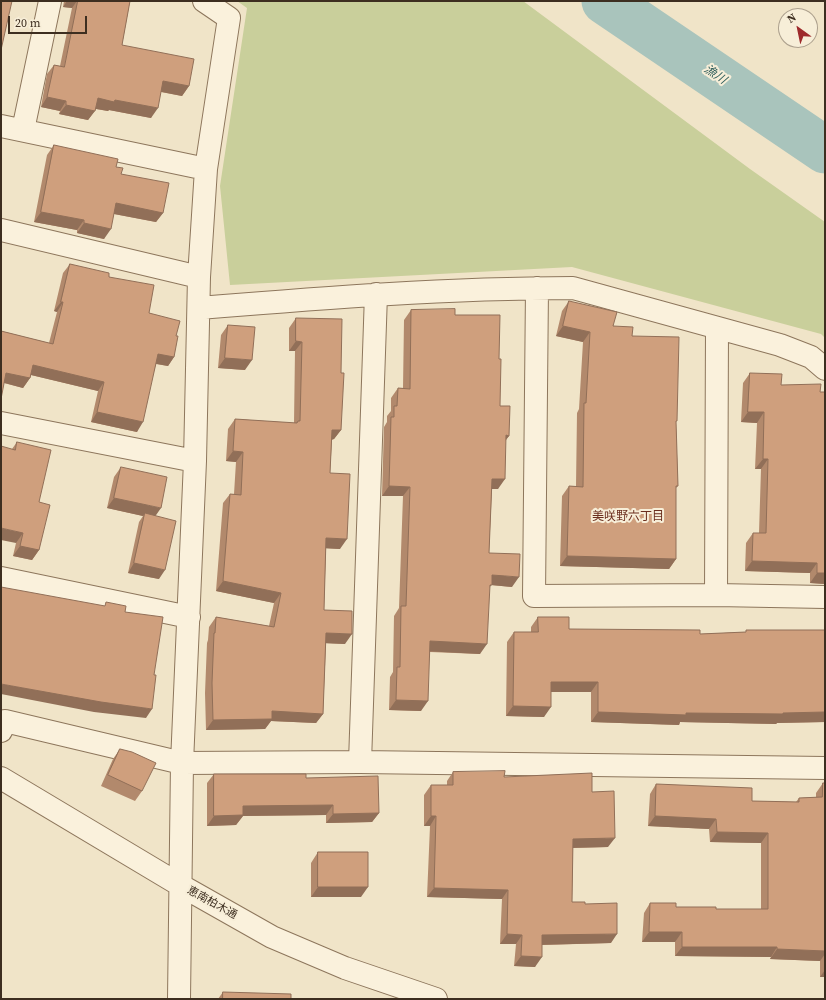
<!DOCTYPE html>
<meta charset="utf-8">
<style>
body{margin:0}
#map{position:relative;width:826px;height:1000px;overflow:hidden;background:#f0e4c8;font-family:"Source Serif 4",serif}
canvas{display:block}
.frame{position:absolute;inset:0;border:2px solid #3d2e20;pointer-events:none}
.north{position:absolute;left:778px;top:8px;width:40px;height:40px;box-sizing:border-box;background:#f7eed8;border:1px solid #ada18e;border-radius:50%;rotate:327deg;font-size:11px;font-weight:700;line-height:16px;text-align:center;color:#3d2e20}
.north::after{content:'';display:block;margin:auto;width:14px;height:18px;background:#9e2a2b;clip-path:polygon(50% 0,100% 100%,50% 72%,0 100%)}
.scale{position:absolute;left:8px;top:16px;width:79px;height:18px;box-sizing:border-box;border:2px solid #3d2e20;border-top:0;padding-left:5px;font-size:12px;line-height:14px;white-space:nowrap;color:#3d2e20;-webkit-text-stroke:3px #f7eed8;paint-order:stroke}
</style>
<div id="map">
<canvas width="826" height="1000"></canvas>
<div class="frame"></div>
<div class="north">N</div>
<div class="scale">20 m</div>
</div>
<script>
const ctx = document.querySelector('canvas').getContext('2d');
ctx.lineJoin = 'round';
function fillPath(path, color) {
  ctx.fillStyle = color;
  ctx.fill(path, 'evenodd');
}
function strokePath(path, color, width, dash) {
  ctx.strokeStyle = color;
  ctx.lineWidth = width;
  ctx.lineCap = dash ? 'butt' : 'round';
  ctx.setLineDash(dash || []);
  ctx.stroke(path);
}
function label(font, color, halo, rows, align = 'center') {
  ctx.font = font + ' "Source Serif 4","Noto Sans JP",serif';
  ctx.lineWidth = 4;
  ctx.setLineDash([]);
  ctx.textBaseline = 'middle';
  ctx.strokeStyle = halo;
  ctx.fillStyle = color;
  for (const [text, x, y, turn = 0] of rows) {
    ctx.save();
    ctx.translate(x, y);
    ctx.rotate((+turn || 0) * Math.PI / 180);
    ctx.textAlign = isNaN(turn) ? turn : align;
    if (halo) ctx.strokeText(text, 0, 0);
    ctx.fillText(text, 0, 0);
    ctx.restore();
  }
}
fillPath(new Path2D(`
 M237 1H523L750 169 825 222V338L821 334 572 267 230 285 220 186 247 8Z`), '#c9cf9b');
strokePath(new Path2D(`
 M605 1 825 150`), '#a9c4bc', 47);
const minor = new Path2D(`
 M1 126 206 169
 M23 130 50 1
 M1 230 199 277
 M537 288 534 596 716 595 825 597
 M199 308C323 298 448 288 573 288L780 345 811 357 825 369
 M1 423 195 461
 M1 578 189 617
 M716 595 717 328
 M1 731 5 721 182 763 360 762 825 768
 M360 762 376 294
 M1 778 180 885 272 937 345 968 436 999
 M179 999 182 763 195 461 199 277 206 169 229 18 204 1`);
strokePath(minor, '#8d765c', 24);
strokePath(minor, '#faf1dc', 22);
fillPath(new Path2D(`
 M64 1H130L122 45 189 86 182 96 161 92 151 118 109 110 108 111 96 109 88 120 59 114 60 111 41 107 47 74 54 65 60 66 72 8 63 7Z
 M54 145 116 167 121 174 163 213 156 222 114 214 104 239 77 233V230L34 222 47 155Z
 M70 264 109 277 149 313 176 336 174 357 168 366 156 364 137 432 91 422 98 391 31 375 30 378 23 388 4 383 1 331 49 343 57 312 54 311 63 273Z
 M569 301 632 336 676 423 678 486 676 488V559L669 569 560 566 562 496 569 486H576L577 413 579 409 583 342 556 336 562 311Z
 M411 310 455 315 499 359 500 406 509 436 505 441 498 489H492L489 553 512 587 491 585 489 588 480 654 430 652 421 711 389 710 390 677 393 672 394 616 399 608 403 496H382L384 427 387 422V416L391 411V398L398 388H403L404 320Z
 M296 318 341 373V430L334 439 332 440 330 473 340 549 326 548 324 610 345 644 326 643 323 714 316 723 271 721 265 729 206 730 205 693 207 643 208 640 209 627 216 617 269 626 274 603 216 591 223 503 230 494H234L236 462 226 461 228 429 235 419 294 423 295 351H289V328Z
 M228 325 245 370 218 368 221 335Z
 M750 373 781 385 820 392H825V584L810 583V573L745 571 746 543 753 533H759L761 469H755L757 423 741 422 743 383Z
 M17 442 39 502V550L32 560 13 556 16 543 12 449Z
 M121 467 155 516 159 579 128 573 139 522 143 516 107 508 114 477Z
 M538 617 569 629 700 634 746 632V630H825V722L777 723 776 724 680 722 679 725 591 722V692H551L544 717 506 716 507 642 514 632H531V627Z
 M120 749 142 791 135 801 101 786 113 759Z
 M453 772 504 777 592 792 608 847 573 848 572 902 585 904 611 943 542 945 535 967 514 966 516 944H500L502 899 427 897 430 826H424V795L431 785H447V781Z
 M214 774 306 778 379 813 372 822 326 823V815L243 816 236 825 207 826V783Z
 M823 783H825V977H820V961L770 959 771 957 675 956V942H642L644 913 650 903 676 907 716 909H761V843L710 842 709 829 648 826 650 794 656 784 752 801 796 802 799 798 816 797V793Z
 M318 852 361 897H311V863Z
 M223 992 291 999H218Z`), '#b2896c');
fillPath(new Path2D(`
 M67 1H77L72 8 63 7Z
 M163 81 189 86 182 96 157 91Z
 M47 97 66 101 60 111 41 107Z
 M98 98 115 100 158 108 151 118 109 110 108 111 91 108Z
 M66 105 95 111 88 120 59 114Z
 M116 203 163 213 156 222 109 213Z
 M41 212 84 220 77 230 34 222Z
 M84 223 111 229 104 239 77 233Z
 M61 302H63L57 312 54 311Z
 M563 326 590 332 583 342 556 336Z
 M296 341 302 342 295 351H289Z
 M158 354 174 357 168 366 152 363Z
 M225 358 252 360 245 370 218 368Z
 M33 365 104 382 98 391 27 374Z
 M6 373 30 378 23 388 1 382Z
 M97 412 143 422 137 432 91 422Z
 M748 412H764L757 423 741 422Z
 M332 430H341L334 439 325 440Z
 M506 435 509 436 502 445Z
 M233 451 243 452 236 462 226 461Z
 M763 459H768L761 469H755Z
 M492 479H505L498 489H485Z
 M389 486 410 487 403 496H382Z
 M114 498 161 508 154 518 145 513 143 516 107 508Z
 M1 528 23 533 16 543 1 540Z
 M326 538 347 539 340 549 319 548Z
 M20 546 39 550 32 560 13 556Z
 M567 556 676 559 669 569 560 566Z
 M752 561 817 563 810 573 745 571Z
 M134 563 165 570 159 579 128 573Z
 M817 573H825V584L810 583Z
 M492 575 519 577 512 587 491 585 485 595Z
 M223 581 281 593 274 603 216 591Z
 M326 633 352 634 345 644 320 643Z
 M430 641 487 644 480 654 423 651Z
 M551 682H598L591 692H544Z
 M1 684 152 709 146 718 94 712 1 694Z
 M396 700 428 701 421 711 389 710Z
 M513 706 551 707 544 717 506 716Z
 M272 711 323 714 316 723 271 721 265 729 206 730 213 720Z
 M598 712 783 713 825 712V722L777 723 776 724 680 722 679 725 591 722Z
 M333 805 326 815 243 816 236 825 207 826 214 816 243 806Z
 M379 813 372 822 326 823 333 814Z
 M431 816H436L430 826H424Z
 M655 816 716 819 709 829 648 826Z
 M717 832 768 833 761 843 710 842Z
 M615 838 608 847 567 848 573 839Z
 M318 887H368L361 897H311Z
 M434 888 508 890 502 899 427 897Z
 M649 932H682L675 942H642Z
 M507 934 522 935 516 944H500Z
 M617 934 611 943 535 945 542 935Z
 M682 947H777L771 957 675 956Z
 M777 949 825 951V954L820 961 770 959Z
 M521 956 542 957 535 967 514 966Z
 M825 970V977H820Z`), '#916f58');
const building = new Path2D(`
 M1 1H12L1 50Z
 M78 1H130L122 45 194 59 189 86 163 81 158 108 115 100 114 102 98 98 95 111 66 105V101L47 97 54 65 64 67Z
 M54 145 118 159 116 167 123 168 121 174 169 183 163 213 116 203 111 229 84 223V220L41 212Z
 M70 264 109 273V277L154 285 149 313 180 321 176 336H178L174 357 158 354 143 422 97 412 104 382 33 365 30 378 6 373 1 399V331L53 344 63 302H61Z
 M569 301 617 312 613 326 633 327 632 336 679 337 677 421H676L678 486H676V559L567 556 569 486 583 487 584 403H586L590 332 563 326Z
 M455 309V315H500L499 359H501L500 406H510L509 436 506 435 505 479H492L489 553 520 554 519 577 492 575V585H490L487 644 430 641 428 701 396 700 397 667H400L401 606H406L410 487 389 486 391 417H394V406H397L398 388 410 389 411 310Z
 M296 318 342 319 341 373H344L341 430H332L330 473 350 474 347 539 326 538 324 610 352 611V634L326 633 323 714 272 711V719L213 720 212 683 214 633H215L216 617 274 627 281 593 223 581 230 494 241 495 243 452 233 451 235 419 297 423 298 421H300L302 342 296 341Z
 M228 325 255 327 252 360 225 358Z
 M750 373 782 374 781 385 821 384 820 392H825V573H817V563L752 561 753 533H766L768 459H763L764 412H748Z
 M17 442 51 450 39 502 50 505 39 550 20 546 23 533 1 528V446L15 450Z
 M121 467 167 477 161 508 114 498Z
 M145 513 176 521 165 570 134 563Z
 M1 587 105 606 106 602 126 606 125 612 163 617 154 675H156L152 709 101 702 1 684Z
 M538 617H569V629L700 630V634L746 632V630H825V712L783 713V714L686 713V715L598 712V682H551V707L513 706 514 632H538Z
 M120 749 132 752 156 763 142 791 108 775Z
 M505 771 504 777 592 773V792L614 791 615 838 573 839 572 902H585V904L617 903V934L542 935V957L521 956 522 935 507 934 508 890 434 888 436 816H431V785H453V772Z
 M214 774H306V778L378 776 379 813 333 814V805L243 806V815L214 816Z
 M823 783H825V951L777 949V947H682V932H649L650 903H676V907H716V909H768V833L717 832 716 819 655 816 656 784 752 788V801L799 802V798L822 797Z
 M318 852H368V887H318Z
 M223 992 291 994V999H223Z`);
fillPath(building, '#cf9f7d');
strokePath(building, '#916f58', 1);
label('11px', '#3d2e20', '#f7eed8', [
 ["恵南柏木通",212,903,29]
]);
label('italic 12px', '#2f5d5a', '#f7eed8', [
 ["漁川",715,75,34]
]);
label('12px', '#6b2e1e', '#f7eed8', [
 ["美咲野六丁目",628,517]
]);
</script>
